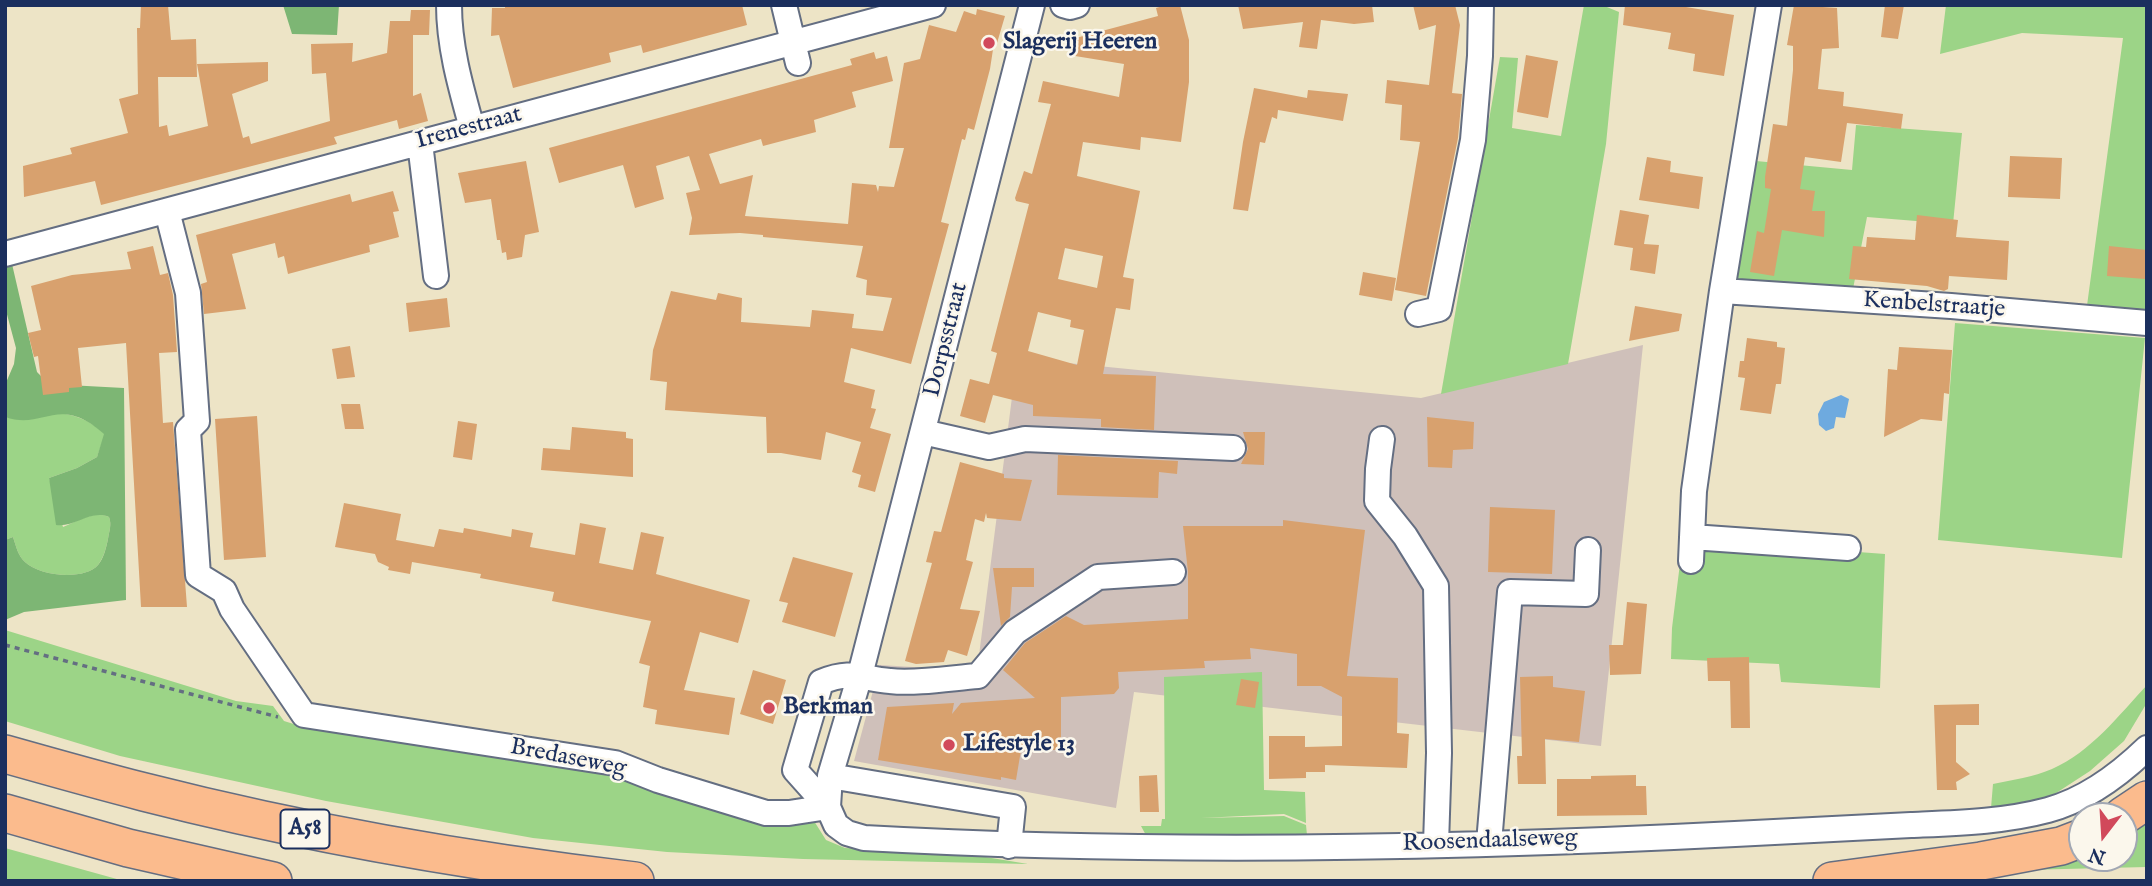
<!DOCTYPE html>
<style>
body{margin:0}
#map{position:relative;width:2152px;height:886px;overflow:hidden;background:#ede4c6;font-family:"IM FELL English",serif}
canvas{display:block}
.frame{position:absolute;inset:0;border:7px solid #1b2f5e;pointer-events:none}
.north{position:absolute;left:2068px;top:802px;width:70px;height:70px;box-sizing:border-box;background:#fbf7ec;border:2px solid #a1a7b3;border-radius:50%;rotate:197deg;font-size:19px;font-weight:700;line-height:28px;text-align:center;color:#1b2f5e}
.north::after{content:'';display:block;margin:auto;width:24px;height:32px;background:#d1495b;clip-path:polygon(50% 0,100% 100%,50% 72%,0 100%)}
</style>
<div id="map">
<canvas width="2152" height="886"></canvas>
<div class="frame"></div>
<div class="north">N</div>
</div>
<script>
const ctx = document.querySelector('canvas').getContext('2d');
ctx.lineJoin = 'round';
function fillPath(path, color) {
  ctx.fillStyle = color;
  ctx.fill(path, 'evenodd');
}
function strokePath(path, color, width, dash) {
  ctx.strokeStyle = color;
  ctx.lineWidth = width;
  ctx.lineCap = dash ? 'butt' : 'round';
  ctx.setLineDash(dash || []);
  ctx.stroke(path);
}
function label(font, color, halo, rows, align = 'center') {
  ctx.font = font + ' "IM FELL English",serif';
  ctx.lineWidth = 5;
  ctx.setLineDash([]);
  ctx.textBaseline = 'middle';
  ctx.strokeStyle = halo;
  ctx.fillStyle = color;
  for (const [text, x, y, turn = 0] of rows) {
    ctx.save();
    ctx.translate(x, y);
    ctx.rotate((+turn || 0) * Math.PI / 180);
    ctx.textAlign = isNaN(turn) ? turn : align;
    if (halo) ctx.strokeText(text, 0, 0);
    ctx.fillText(text, 0, 0);
    ctx.restore();
  }
}
fillPath(new Path2D(`
 M1643 345 1601 746 1134 692 1116 808 854 761 880 665 977 671 1017 358 1421 398Z`), '#cfc0ba');
fillPath(new Path2D(`
 M1584 5H1602L1619 12 1606 144 1568 364 1441 394 1500 57 1518 58 1512 128 1561 136Z
 M1946 5H2147V319L2086 313 2123 38 2022 33 1940 54Z
 M1856 125 1962 133 1953 224 1867 217 1852 294 1735 285 1756 161 1852 170Z
 M1955 323 2145 338 2122 558 1938 540Z
 M55 413C76 414 89 420 105 434L97 457 77 468 49 478 63 527C77 521 95 510 109 517 112 525 109 531 108 539 106 548 104 557 98 565 84 581 39 576 25 562 18 556 16 546 13 537L5 540V417L23 420Z
 M1683 539 1885 554 1880 688 1781 682 1779 664 1671 659 1672 628Z
 M5 630 236 701 273 706 284 721 300 726 611 772 814 821 826 840 845 848 961 853 1028 864 803 859 667 852 533 838 326 801 120 756 5 721Z
 M1262 672 1264 790 1305 792 1306 823 1284 814 1201 818 1284 816 1306 825 1307 835 1148 839 1141 826H1161L1162 819H1165L1164 677Z
 M2147 685 2145 706 2124 741 2090 771 2050 797 1991 808 1993 784C2013 780 2033 777 2052 769 2091 752 2119 715 2147 685Z
 M2147 812V867L2022 870 2082 849V858H2124V829Z
 M5 848 124 881H5Z`), '#9cd487');
fillPath(new Path2D(`
 M283 5H339L337 35 292 34Z
 M12 264 37 372 49 384 124 388 126 600 24 612 5 620V540L13 537C16 546 18 556 25 562 39 576 84 581 98 565 104 558 106 548 108 539 109 531 112 525 109 517 91 509 74 528 56 525L49 478 77 468 97 457 104 434C58 393 44 431 5 417V385L14 364 16 348 5 307V266Z`), '#7db674');
fillPath(new Path2D(`
 M1841 395 1849 399 1845 418 1836 417 1834 428 1826 431 1819 425 1818 414 1824 402Z`), '#6eaadf');
fillPath(new Path2D(`
 M141 5H168L171 40 196 39 197 77H158L159 127 167 125 169 136 208 126 197 64 268 62V81L232 94 243 138 249 136 251 144 330 121 326 73 312 74 311 44 353 43 352 62 387 53 390 21H410L411 10H430L429 35H413V96L421 93 428 121 399 129 397 120 334 137 337 144 101 205 95 181 24 197 23 166 72 154 70 148 128 133 119 99 138 94 137 28H140Z
 M505 5H742L747 25 643 53 641 45 609 53 611 62 513 88 499 35 491 36 492 8H505Z
 M1166 5H1180L1189 40V82L1181 142 1141 137 1140 150 1083 142 1077 176 1140 191 1123 277 1134 279 1130 310 1116 308 1103 374 1156 376 1154 430 1101 427V419L1033 416V405L993 395 985 423 960 416 970 379 989 384 997 353 991 351 1029 204 1016 201 1015 198 1024 171 1032 174 1051 104 1038 102 1043 81 1119 97 1124 64 1069 55 1072 39 1158 16 1156 8ZM1065 248 1103 256 1097 288 1058 279ZM1038 312 1071 320 1070 327 1084 330 1077 365 1028 351Z
 M1238 5H1372L1374 22 1354 24 1321 20 1317 49 1299 47 1303 22 1243 29Z
 M1413 5H1455L1460 25 1452 93 1462 94 1458 138 1426 296 1395 290 1420 142 1400 140 1402 105 1385 103 1387 80 1429 85 1436 25 1419 30Z
 M1625 5H1674L1734 15 1724 76 1693 71 1695 54 1668 49 1671 33 1623 25Z
 M1794 5 1837 8 1839 48 1822 49 1818 89 1844 92 1843 106 1903 114 1901 129 1847 123 1841 162 1805 157 1800 189 1815 191 1812 211H1825L1824 237 1782 230 1774 276 1750 272 1757 231 1764 233 1771 189 1765 188V177L1773 124 1787 126 1793 70V46L1787 45Z
 M1885 5H1904L1898 39 1881 37Z
 M977 9 1005 16 997 43H994L990 69 974 130 968 128 965 140 962 139 941 222 949 224 911 364 851 348 844 382 875 390 871 408 876 409 870 428 891 434 875 492 858 487 861 475 852 472 861 442 826 432 821 460 781 453H767L766 417 665 410 667 382 650 380 653 350 671 291 716 300 718 293 742 298 741 322 810 327 812 310 854 314 852 328 883 331 892 298 866 295 867 280 856 277 863 246 763 237V235L740 233 689 235 692 218 686 193 700 190 689 156 656 166 664 199 635 208 623 165 559 183 549 148 852 65 850 59 874 52 876 59 887 56 893 81 852 92 856 107 814 120 816 132 763 146 761 139 709 154 720 184 753 175 745 216 848 224 852 183 876 185 878 192 879 186 894 187 904 148H889L904 63 920 59 929 25 956 32 964 11 976 15Z
 M1526 55 1558 61 1548 118 1517 112Z
 M1254 88 1307 98 1308 90 1348 94 1343 121 1278 110 1277 119 1272 117 1265 143 1260 142 1248 211 1233 209 1243 142Z
 M2010 156 2062 158 2060 199 2008 197Z
 M1647 157 1671 161 1670 172 1703 177 1699 209 1639 200Z
 M526 161 539 232 525 235 522 257 507 260 506 252 502 253 500 240H497L491 199 465 203 458 173Z
 M393 191 399 211 393 212 399 237 369 245 370 252 288 274 284 256 278 258 275 243 232 254 246 309 204 314 201 284 207 282 196 235 350 194 352 202Z
 M1620 210 1649 215 1644 244 1659 245 1655 274 1630 270 1633 248 1614 245Z
 M1917 215 1958 220 1956 237 2009 241 2007 280 1949 276 1948 289 1944 291 1927 286 1849 279 1853 246 1866 247 1867 237 1915 240Z
 M153 246 160 275 168 273 173 295 177 352 159 353 163 423 173 422 187 607H141L126 343 78 348 82 387 69 388V392L43 395 38 356 34 357 28 333 41 330 31 286 72 275 131 269 127 252Z
 M2109 246 2147 250 2145 279 2107 276Z
 M1363 272 1396 278 1392 301 1359 295Z
 M447 298 450 327 409 332 406 303Z
 M1635 306 1682 314 1679 331 1629 341Z
 M1747 338 1777 342V347L1785 348 1781 384H1776L1771 414 1740 410 1745 378 1738 377 1740 361H1744Z
 M350 346 355 377 337 379 332 349Z
 M1899 347 1952 350 1949 394 1944 393 1942 421 1921 419 1884 437 1888 369 1897 370Z
 M341 404H360L364 429H345Z
 M257 416 266 557 224 560 215 419Z
 M1427 417 1474 422 1473 449 1453 450 1452 468 1428 467Z
 M458 421 477 424 472 460 453 457Z
 M572 427 626 432V438L633 439V477L541 470 543 448 570 450Z
 M1243 432H1265L1264 465 1241 464 1248 449Z
 M1058 455 1178 461 1177 474 1159 472 1158 498 1057 495Z
 M960 462 1004 474V478L1032 480 1021 521 987 518 986 513 984 522 975 519 966 560 973 562 960 609 980 611 967 656 948 650 944 662 916 664 905 661 932 563 926 562 934 531 941 532Z
 M344 503 401 514 396 540 434 547 439 529 463 533 464 528 511 537 512 529 533 533 530 547 575 555 580 523 606 528 599 563 633 570 641 532 664 537 656 574 750 600 738 643 700 632 684 690 735 698 729 735 655 724 657 710 643 707 650 666 639 663 651 621 552 601 554 592 480 578 481 574 412 562 410 574 388 570 389 567 378 562 375 554 335 547Z
 M1490 507 1555 510 1552 574 1488 572Z
 M1283 520 1365 530 1347 676 1398 678 1397 733 1409 734 1407 768 1325 765V772H1306V778L1269 779V736H1305V747L1342 746V697L1321 686H1297V654L1250 648 1251 659 1204 661 1205 668 1118 672 1119 688 1114 694 1061 697V750H1021L1016 780 1001 777V780L878 760 887 707 954 703 952 714 961 703 1035 698 1003 670 1025 643 1066 616 1084 625 1188 619V572L1183 526H1283Z
 M793 557 853 573 835 637 782 622 788 603 779 601Z
 M993 568H1034V587H1012L1010 617 1001 626Z
 M1627 602 1647 604 1641 674 1610 675 1609 645H1623Z
 M1749 657 1750 728H1731L1730 681H1708L1707 658Z
 M753 670 786 680 773 724 740 714Z
 M1553 676V687L1585 691 1579 742 1545 739 1546 784H1518L1517 756H1522L1520 677Z
 M1241 679 1259 682 1255 708 1236 705Z
 M1979 704V725H1956V762L1970 774 1956 782 1957 790H1937L1934 705Z
 M1157 775 1159 812H1140L1139 776Z
 M1636 775V786H1646L1647 815 1557 816V779H1591V776Z`), '#d8a16e');
const minor = new Path2D(`
 M449 5C449 47 461 88 472 128
 M784 5 798 63
 M1063 5 1070 7 1077 5
 M420 143 436 276
 M167 211 188 293 197 421 188 430 198 575 224 591 232 609 304 715 615 763 658 780 766 813H789L828 807
 M5 254 933 5
 M1722 291 1951 306 2147 323
 M1418 314 1439 309 1473 140 1480 56 1481 5
 M923 432 989 447 1025 439 1233 448
 M1382 439 1378 469 1377 501 1405 536 1436 586 1439 753 1436 844
 M1692 537 1848 548
 M1691 561 1694 491 1722 291 1769 5
 M1173 572 1098 577 1015 632 978 676C952 678 916 684 890 681 861 679 852 669 821 682L795 770 828 807 836 825 847 833 864 838C1153 854 1445 849 1735 834 1794 831 1852 828 1911 825 1957 823 2003 822 2048 810 2085 800 2119 775 2147 748
 M830 776 1013 807 1009 846
 M828 807 830 776 860 675 1032 5
 M1489 843 1510 592 1586 594 1588 550`);
const highway = new Path2D(`
 M5 754C51 767 97 780 144 792 305 833 470 862 635 881
 M5 813 128 848 273 881
 M2123 816 2147 800
 M1832 881 1981 861 2061 846 2082 838`);
strokePath(minor, '#646e82', 28);
strokePath(highway, '#646e82', 40);
strokePath(new Path2D(`
 M5 645 278 717`), '#646e82', 3.5, [5, 5]);
strokePath(minor, '#fff', 24);
strokePath(highway, '#fbbb8d', 37);
for (const [x, y, r, color] of [
 [989,43,7,"#d1495b"],
 [769,708,7,"#d1495b"],
 [949,745,7,"#d1495b"]
]) {
  const dot = new Path2D();
  dot.arc(x, y, r, 0, 2 * Math.PI);
  ctx.fillStyle = color;
  ctx.fill(dot);
  strokePath(dot, '#fbf7ec', 2.5);
}
for (const [x, y, w] of [
 [305,829,49]
]) {
  const box = new Path2D();
  box.roundRect(x - w / 2, y - 19.5, w, 39, 5);
  ctx.fillStyle = '#fbf7ec';
  ctx.fill(box);
  strokePath(box, '#1b2f5e', 2);
}
label('bold 23px', '#1b2f5e', null, [
 ["A58",305,829]
]);
label('bold 24px', '#1b2f5e', '#fbf7ec', [
 ["Slagerij Heeren",1003,43],
 ["Berkman",783,708],
 ["Lifestyle 13",963,745]
], 'left');
label('24px', '#1b2f5e', '#fbf7ec', [
 ["Irenestraat",469,129,-15],
 ["Kenbelstraatje",1934,306,4],
 ["Dorpsstraat",947,340,-76],
 ["Bredaseweg",568,759,11],
 ["Roosendaalseweg",1490,842,-2]
]);
</script>
